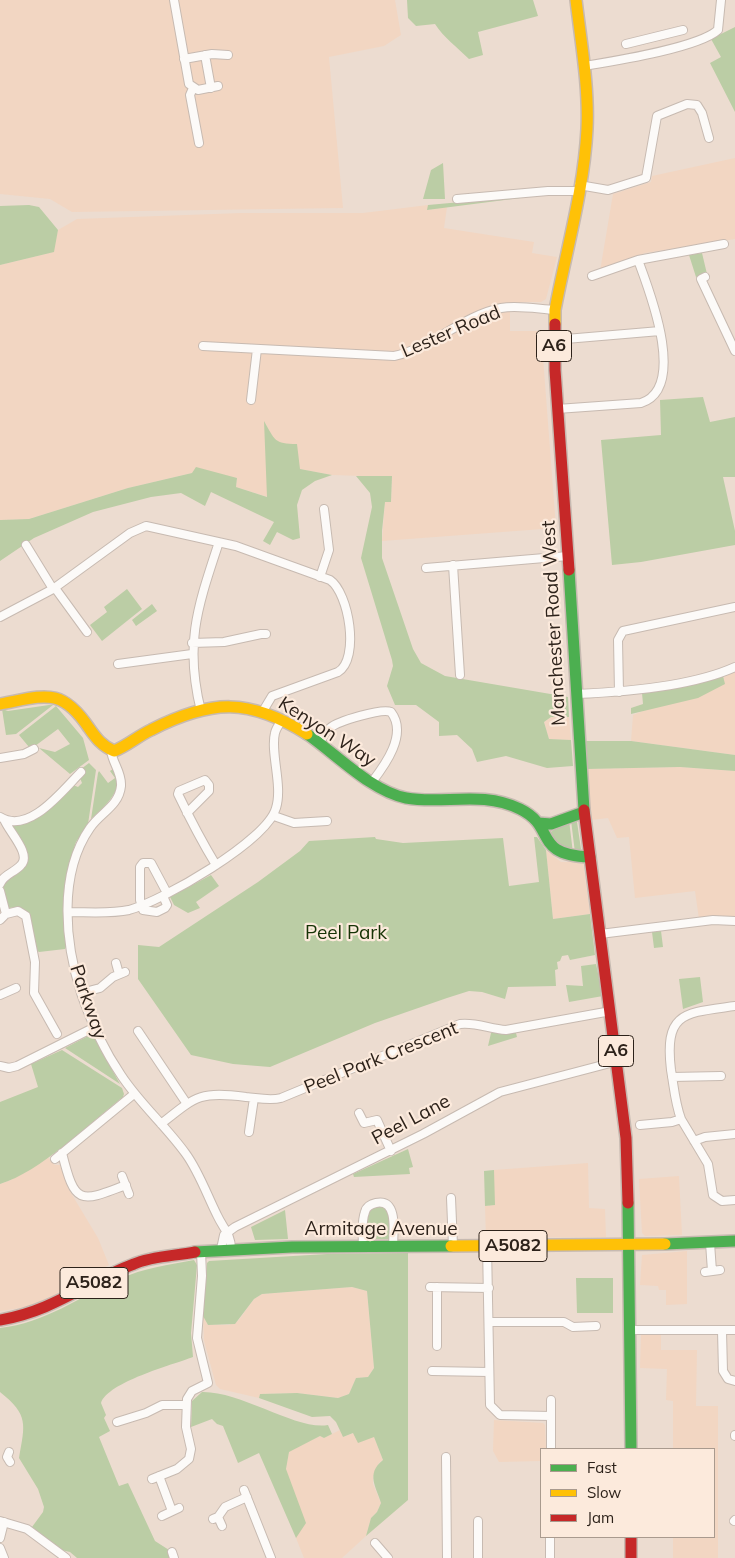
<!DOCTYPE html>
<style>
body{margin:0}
#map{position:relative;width:735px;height:1558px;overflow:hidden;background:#ecdcd0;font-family:Mulish,sans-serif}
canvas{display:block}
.legend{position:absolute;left:540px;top:1448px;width:175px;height:90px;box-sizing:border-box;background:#fceadc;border:1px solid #a99a8e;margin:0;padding:6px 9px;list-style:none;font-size:15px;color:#2d221a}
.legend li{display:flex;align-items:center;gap:10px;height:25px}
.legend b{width:25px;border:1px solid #a99a8e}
</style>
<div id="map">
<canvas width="735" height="1558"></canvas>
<ul class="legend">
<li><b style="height:6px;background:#4caf50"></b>Fast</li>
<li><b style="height:6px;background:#ffc107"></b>Slow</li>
<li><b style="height:6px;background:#c62828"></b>Jam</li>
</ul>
</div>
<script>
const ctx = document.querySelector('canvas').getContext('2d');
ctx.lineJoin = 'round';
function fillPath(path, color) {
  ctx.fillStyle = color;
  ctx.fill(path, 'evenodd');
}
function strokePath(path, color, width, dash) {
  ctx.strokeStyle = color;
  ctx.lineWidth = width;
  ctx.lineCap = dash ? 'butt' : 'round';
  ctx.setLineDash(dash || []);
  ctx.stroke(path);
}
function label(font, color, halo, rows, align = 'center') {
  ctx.font = font + ' Mulish,sans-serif';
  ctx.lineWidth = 4.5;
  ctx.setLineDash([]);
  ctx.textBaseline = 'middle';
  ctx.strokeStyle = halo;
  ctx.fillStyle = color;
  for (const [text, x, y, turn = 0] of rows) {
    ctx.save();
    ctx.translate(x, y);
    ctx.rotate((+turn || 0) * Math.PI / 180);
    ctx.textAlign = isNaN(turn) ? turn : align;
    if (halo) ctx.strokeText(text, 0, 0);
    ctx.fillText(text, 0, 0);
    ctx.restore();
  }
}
fillPath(new Path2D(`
 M0 0H395L401 35 384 46 329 57 343 208 72 212 50 199 0 194Z
 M735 158V239L645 253 600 271 613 194 651 182 652 176Z
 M428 205V210L447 207 444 228 534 242 532 253 557 257 546 299 541 302H521L510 312V331H541L556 528 382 541 385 501 391 502 392 477 332 475 299 469 280 444 274 440 265 423 268 497 236 487 237 478 192 473 128 488 29 519 0 520V265L53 252 58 230 77 219 241 213H363Z
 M735 671V755L631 741 633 715 725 677 723 676Z
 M551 717H569L571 740 549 739 544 722Z
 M680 767 735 771V918L699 919 695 891 635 898 629 837 617 838 608 818 591 820 587 769Z
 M546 850 561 862H583L590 914 553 919Z
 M48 1157 55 1165H60L68 1188 98 1238 109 1265 35 1306 0 1311V1184L11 1180Z
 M588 1163 589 1208 605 1209 606 1237 486 1238 485 1206 494 1205V1170Z
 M679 1176 682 1235 645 1236 642 1233 639 1179Z
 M687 1251V1304L666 1305V1290H659L658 1286 640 1285 642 1255Z
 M352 1287 367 1291 374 1368 368 1377 356 1378 349 1394 338 1398 297 1393 260 1394 259 1398 220 1389 216 1385 204 1341 203 1316 208 1325H229L238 1321 254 1299 262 1294Z
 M641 1335H661V1350H697L696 1406H718V1558H673V1537H714V1449H673V1401L666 1400 667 1369 640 1368Z
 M494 1420 543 1423 545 1425 546 1449H541V1461L499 1462 493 1451Z
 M340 1430 343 1437 354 1433 374 1437 383 1460 379 1463 373 1477V1484L381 1503 377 1512 371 1518 366 1536 342 1558H304L296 1538 298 1532 286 1469 289 1451 320 1436 324 1438Z`), '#f2d6c2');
fillPath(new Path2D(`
 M407 0H533L538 16 478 32 483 55 469 59C457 47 444 38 435 24L416 26 408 18Z
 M735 27V112L710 63 721 57 711 39Z
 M443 163 445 199H423L431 170Z
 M528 196V197L427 210 428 205Z
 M29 205 39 207 58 230 54 252 0 265V206Z
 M702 253 707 274 696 277 689 255Z
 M703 397 710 422 735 417V477H723L735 531V545L641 562 612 565 601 440 661 435 660 400Z
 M264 421C275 440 274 444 297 444L300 469 332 475 315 481 302 490 297 505 300 538 293 540 277 532 270 545 263 541 274 522 211 492 205 506 181 493 151 497 93 512 34 538 0 561V520L29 519 128 488 192 473 196 467 237 478 236 487 267 497Z
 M356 476H392L391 502H385L382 531V558L413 649 421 663 445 676 568 697 569 717H551L544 722 549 739 571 740 573 766 547 768 506 756 477 762 472 749 457 735 439 736V722L416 705H395L387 686 393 666 392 660 361 558 372 507 370 493Z
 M127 589 142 609 102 641 90 625 107 612 104 607Z
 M152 604 157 611 136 626 132 620Z
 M723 676 725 684 698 698 631 714V708L643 704 642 693 700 683Z
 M49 705H53L16 734 6 735 2 709 8 711Z
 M56 706 83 738 89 760 70 774 39 748 55 752 70 744 58 729 35 746 29 747 19 735Z
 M586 741H631L735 755V771L680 767 587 769Z
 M89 763 96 770 88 824 76 842 69 864 64 924 67 945 65 949 39 952 36 950 28 912 19 907 9 908 3 890 4 883C10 876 17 873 24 867 37 856 17 838 11 828L14 825 36 819 73 785 78 787 82 783 80 778 81 769Z
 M113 769C128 787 104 807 91 819L98 773 99 771 108 783 115 778 110 771Z
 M569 820 573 853 557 849 549 833Z
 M571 820 577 822 581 849 575 853Z
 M375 837 376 839 403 843 503 838 509 886 539 882 534 837H537L546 850 553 919 590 914 595 955 570 960 568 955 562 956 560 961 557 962 558 969 555 970 556 986 508 987 505 999 482 992 469 991 447 998 375 1023 270 1067 233 1064 191 1055 138 979V945L159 947 258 882 300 851 309 841Z
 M211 875 219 886 196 902 200 908 188 913 174 905 170 897Z
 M661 931 663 947 654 948 652 932Z
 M596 964 603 996 569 1002 566 985 583 986 581 966Z
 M700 977 703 1002 683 1009 679 979Z
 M491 1033H516L517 1037 488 1046Z
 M88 1036 94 1037 120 1084 65 1048Z
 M62 1050 122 1088 124 1094 123 1097C89 1124 40 1172 0 1184V1102L38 1087 31 1064Z
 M408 1149 413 1167 409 1168 410 1174 354 1177 353 1174Z
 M494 1170 495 1205 485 1206 484 1171Z
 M374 1206H381L387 1209 390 1219V1239H367V1214Z
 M285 1210 288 1239 255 1240 251 1227Z
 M408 1253V1500L366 1536 371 1518 377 1512 381 1503C377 1488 365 1474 383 1460L374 1437 358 1443 353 1433 343 1437 336 1422 330 1416 312 1417 259 1398 260 1394 297 1393 338 1398 349 1394 356 1378 368 1377 374 1368 367 1291 352 1287 262 1294 254 1299 235 1324 208 1325 203 1316 207 1263 209 1261 327 1254Z
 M194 1260 197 1265 191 1333 193 1357C172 1365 108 1382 101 1403L106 1415 104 1418 110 1431 99 1437 119 1486 128 1483 155 1541 169 1550 172 1558H77L70 1552 61 1550 32 1527 43 1512 44 1507 38 1489 19 1458C25 1424 29 1415 0 1392V1328C45 1323 79 1297 120 1279 143 1268 169 1265 194 1260Z
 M576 1278H613V1313H577Z
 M202 1392C241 1391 298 1431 328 1425L332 1434 324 1438 320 1436 289 1452 286 1469 306 1523 296 1538 259 1453 238 1463 223 1426 217 1424 212 1419 191 1427 192 1401Z`), '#bbcda5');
const street = new Path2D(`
 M174 0 189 84 198 90 218 86
 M626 44 683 30
 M205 55 211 88
 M184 59 212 54 228 55
 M584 66C614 61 698 48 718 30L721 0
 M193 88 190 95 199 143
 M579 185 608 190 646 178 657 116 687 104 697 105 702 113 709 138
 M457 199 548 191H578
 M592 276 638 260 724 244
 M705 277 701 279 735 351
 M554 340 660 331
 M203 346 394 356C432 348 462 316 501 308 518 305 538 309 555 310
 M251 400 257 349
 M557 409 641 403C688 388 649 290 638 260
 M26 545 53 589
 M453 565 460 675
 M426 568 568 556
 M320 577 329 550 324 509
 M55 588 87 632
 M0 617 53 589 130 533 146 526 236 546 330 580C349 593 360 659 338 672L272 696 263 711
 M192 643 224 642 261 634H266
 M118 664 192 654
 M619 692 618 640 623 631 735 607
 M576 694C624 692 691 687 735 667
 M201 711C184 643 198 606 219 542
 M319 744C322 739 325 732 330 728 338 721 382 708 391 712 408 734 385 765 372 782
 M111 750C112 763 122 772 121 786 119 806 100 813 90 828 58 874 65 943 81 993 91 1022 104 1050 121 1075 140 1104 166 1126 186 1154 199 1172 207 1195 217 1215 223 1228 231 1234 231 1249
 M0 758 24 754 34 749
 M187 813 209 791V785L205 780 179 791 178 794C190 819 202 842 216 865
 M274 816 294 823 327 821
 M0 817C29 835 62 791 81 772
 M0 884C4 874 14 873 21 865 32 854 8 831 4 819
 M0 891 6 914
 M163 896 167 905 165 908 157 912 143 910 140 900V867L143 863H151L167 893
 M69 912C88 912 110 914 129 910 162 901 267 841 276 808 283 786 270 752 275 733 276 728 280 724 282 719
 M0 920 6 914 18 911 26 916 35 962 34 993 57 1034
 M600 934 713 920 735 921
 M116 963 119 974
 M81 993 100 988 113 977 125 972
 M0 995 16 988
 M138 1031 187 1104
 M0 1066 9 1068 17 1066 95 1027
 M672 1077 721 1076
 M359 1113 364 1123 377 1120 391 1151
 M681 1119C675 1103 674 1087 671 1070 664 1011 685 1013 735 1006
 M161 1124C196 1096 200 1091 246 1097 258 1098 270 1101 281 1098L460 1024C476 1022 490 1029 506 1030L611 1011
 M640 1125 672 1122 681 1119 708 1164 713 1195 722 1201 735 1200
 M249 1132 254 1098
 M694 1141 705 1137 735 1134
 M62 1153C75 1205 79 1203 126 1185
 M55 1159 134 1094
 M122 1176 129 1194
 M451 1198 453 1246
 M710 1243 712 1271
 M487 1246 490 1405 500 1415 551 1416
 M363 1247C363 1237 361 1222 365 1212 366 1207 371 1204 376 1203 399 1198 393 1234 393 1247
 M221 1249 224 1235 235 1227 423 1134 500 1092 618 1061
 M705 1272 720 1270
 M430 1287 489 1288
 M437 1287V1346
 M489 1322H564L573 1327 596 1326
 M631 1330H735
 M722 1331 723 1371 728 1379 735 1381
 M432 1371 489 1372
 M117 1422 146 1413 162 1405H186
 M735 1435V1436
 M551 1449V1400
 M9 1452 7 1457 10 1462
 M446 1457 447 1558
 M159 1476 172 1511
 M152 1479 177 1469 189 1459 191 1449 186 1427 187 1399 192 1391 208 1383 197 1338 202 1276 201 1251
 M244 1490 271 1558
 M162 1516 179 1508
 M218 1517 225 1507 247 1497
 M213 1519 218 1517 222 1526
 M0 1521 27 1529 66 1558
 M478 1521V1558
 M734 1521 735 1520
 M550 1537V1558
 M0 1538 4 1522
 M375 1543 388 1558
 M0 1548 4 1558
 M172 1552 174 1558`);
const fast = new Path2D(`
 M569 570 584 810
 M307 734C336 754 371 791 406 798 443 805 481 790 520 809 557 827 532 855 590 857
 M538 823 551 824 584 812
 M628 1203 631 1449
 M665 1244 735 1241
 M195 1252 292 1247 451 1246`);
const slow = new Path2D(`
 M555 324V310C566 251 584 190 587 129 589 87 581 42 576 0
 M0 704C44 696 61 686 89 728 96 738 102 746 114 751 127 746 138 736 151 730 212 699 249 698 307 734
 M451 1246 665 1244`);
const jam = new Path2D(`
 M555 324V370L569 570
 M584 810 626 1138 628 1203
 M0 1320C54 1311 86 1282 134 1264 152 1256 175 1256 195 1252
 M631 1537V1558`);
strokePath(street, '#c7bab1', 10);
strokePath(fast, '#c7bab1', 14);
strokePath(slow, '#c7bab1', 14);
strokePath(jam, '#c7bab1', 14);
strokePath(street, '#fcfaf8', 8);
strokePath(fast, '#4caf50', 11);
strokePath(slow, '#ffc107', 11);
strokePath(jam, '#c62828', 11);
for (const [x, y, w] of [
 [554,346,35],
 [616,1051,35],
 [513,1246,68],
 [94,1283,68]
]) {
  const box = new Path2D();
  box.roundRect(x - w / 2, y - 15.5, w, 31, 4);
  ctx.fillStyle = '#fceadc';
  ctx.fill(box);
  strokePath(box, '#2d221a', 1);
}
label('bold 18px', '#2d221a', null, [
 ["A6",554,346],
 ["A6",616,1051],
 ["A5082",513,1246],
 ["A5082",94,1283]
]);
label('19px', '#2d221a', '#fceadc', [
 ["Lester Road",451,332,-23],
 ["Manchester Road West",554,623,-93],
 ["Kenyon Way",327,732,33],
 ["Parkway",88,1002,71],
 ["Peel Park Crescent",381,1058,-22],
 ["Peel Lane",411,1120,-28],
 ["Armitage Avenue",381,1229]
]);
label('19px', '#163406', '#fceadc', [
 ["Peel Park",346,933]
]);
</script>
